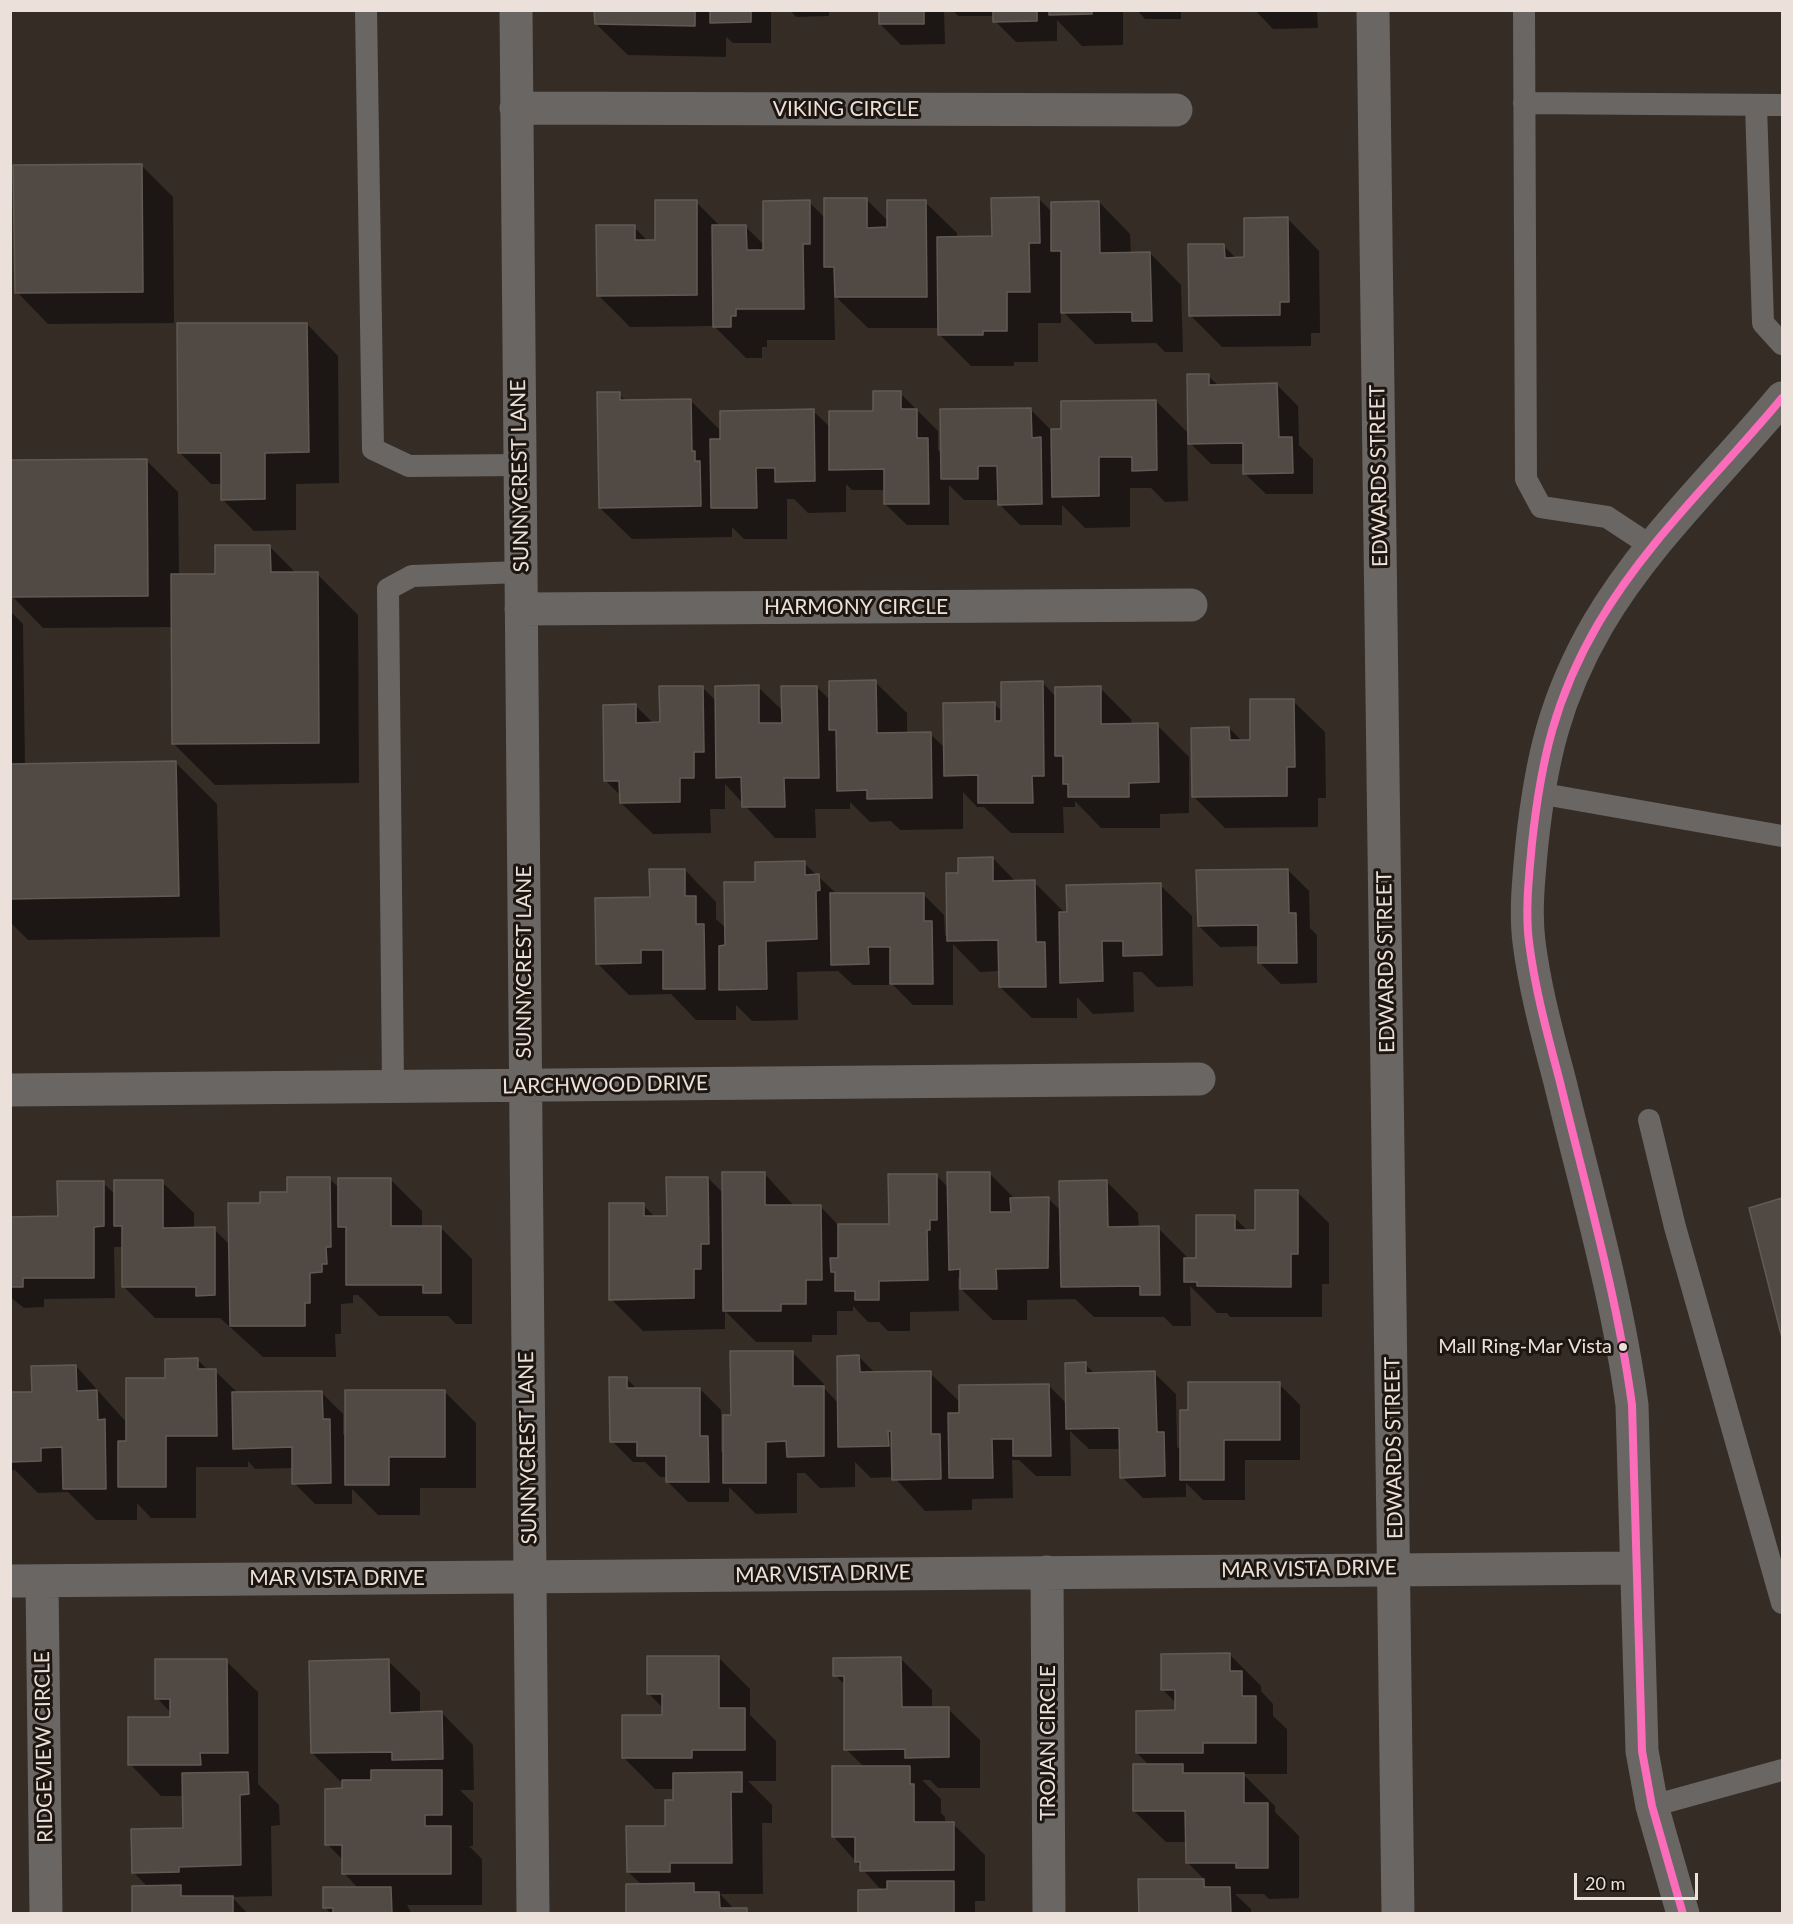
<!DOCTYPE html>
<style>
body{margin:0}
#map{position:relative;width:1793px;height:1924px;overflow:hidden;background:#352c26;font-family:Lato,sans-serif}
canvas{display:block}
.frame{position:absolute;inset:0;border:12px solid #ece1da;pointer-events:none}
.scale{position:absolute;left:1574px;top:1873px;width:124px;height:27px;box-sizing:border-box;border:3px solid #ece1da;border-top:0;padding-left:8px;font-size:18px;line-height:21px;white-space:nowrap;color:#ece1da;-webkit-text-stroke:4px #1d1610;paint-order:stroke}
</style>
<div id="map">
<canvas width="1793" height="1924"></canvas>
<div class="frame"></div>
<div class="scale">20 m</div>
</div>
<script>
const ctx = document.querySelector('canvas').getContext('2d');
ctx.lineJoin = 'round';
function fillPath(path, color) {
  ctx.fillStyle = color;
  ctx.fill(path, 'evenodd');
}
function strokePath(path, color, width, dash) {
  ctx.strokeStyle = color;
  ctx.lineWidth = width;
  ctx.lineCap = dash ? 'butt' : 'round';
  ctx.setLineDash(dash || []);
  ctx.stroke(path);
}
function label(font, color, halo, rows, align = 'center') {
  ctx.font = font + ' Lato,sans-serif';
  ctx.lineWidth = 6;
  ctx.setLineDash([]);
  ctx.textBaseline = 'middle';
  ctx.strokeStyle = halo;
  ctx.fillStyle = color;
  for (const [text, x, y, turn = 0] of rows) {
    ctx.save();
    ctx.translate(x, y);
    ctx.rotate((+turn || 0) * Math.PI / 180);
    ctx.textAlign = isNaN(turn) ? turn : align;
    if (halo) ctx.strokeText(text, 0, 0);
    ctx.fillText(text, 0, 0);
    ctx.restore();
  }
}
fillPath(new Path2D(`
 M596 10H771V43H733L726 37V57L628 55 596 24Z
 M790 10H829V16L796 17Z
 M880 10H944L945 44 901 45 880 24Z
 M953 10H1123V45L1082 46 1057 20V41L1016 42 995 21V16H958Z
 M1137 10H1181V19H1145Z
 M1255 10H1317L1318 28 1273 29Z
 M141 165 173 197 174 323 48 324 17 292Z
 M1038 198 1052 212 1099 202 1130 234 1131 254 1150 253 1181 285 1183 352H1165L1156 343 1095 344 1061 310V323H1038V362H1014V366H971L939 334V328H868L834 295 835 340H767V347H762V358H746L714 326 630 327 598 295 634 227 649 242H657L696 202 721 227H746L765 246 809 202 825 218 866 199 888 221 925 202 957 233V238H993Z
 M1288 219 1319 251 1320 333H1311V346L1222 347 1190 315 1223 245 1237 259H1246Z
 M307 324 338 356 339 483 296 484V530L254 531 222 499V484H211L179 452Z
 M1208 376 1219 386 1277 385 1298 406 1299 445 1313 459V494H1266L1244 473V464H1211L1187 440 1188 501 1165 502 1151 488H1130V527L1085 528 1062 505V525H1020L999 504V500H964L949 485V525H907L885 504V490H852L846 484V512L808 513 794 499H787V539H744L732 527V537L632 539 600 508 619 394 627 402 690 400 722 432 813 411 831 428 875 412 900 393 938 431V450L943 455 1030 409 1051 430H1062L1156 401 1190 435Z
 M146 460 178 492 179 576H217L269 546 297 574H317L358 615 359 783 215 785 173 743V627L43 628 12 596Z
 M10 611 23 624 25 765 176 763 217 804 220 937 28 940 10 922Z
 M875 682 907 713V734H930L945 748 994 704 1003 712 1042 682 1056 697 1100 688 1131 719 1132 725H1157L1189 757V813L1160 814V828H1101L1075 801V807H1063L1064 833H1011L984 807H977L963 792V829L900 830 891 821 870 822 850 802V809H815L816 838H775L725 784V809H710L711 833 653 834 621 803V796L605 780 636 706 654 724H662L702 687 716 701 758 687 783 711 817 687 831 701Z
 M1293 701 1325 732 1326 798H1318V827L1225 828 1193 796 1229 728 1242 741H1252Z
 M993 858 1016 882H1034L1068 916 1160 885 1192 916 1193 986 1157 987 1142 972H1133L1134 1012 1093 1014 1077 997V1018H1032L1000 987V971L980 972 953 944V1005H913L889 981 890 985H853L838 971 797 972 798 1020 752 1021 736 1005V1020H696L671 994 629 995 597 963 651 899 685 870 716 902V919L727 929 757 883 804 863 838 895 923 894 944 915 945 935 949 939 960 875Z
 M1288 870 1309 891 1310 928 1317 935V983L1281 984 1260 963V946L1220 947 1199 926Z
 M764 1173 795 1207H821L839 1226H890L936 1175 949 1188 989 1173 1015 1199H1049L1061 1211 1107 1182 1138 1213 1139 1228H1158L1190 1260H1198L1234 1217 1249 1232H1257L1297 1192 1329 1223V1284H1322V1317H1230L1227 1313H1217L1190 1286 1191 1326H1173L1164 1317H1094L1075 1299 1027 1300V1320H993L961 1289V1280L958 1277 959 1311 910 1312V1331H888L879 1322H868L853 1306V1311H837V1335H812V1342H756L725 1311V1329L643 1331 611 1299 643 1205 656 1218H668L708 1178 724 1194Z
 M329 1178 340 1189 390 1179 422 1211V1228H441L472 1259V1324H456L448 1316H379L358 1295H353V1303L341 1304V1334H335L336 1357H263L220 1318H155L124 1287V1247H114L115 1298 44 1299V1307L24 1308 10 1297V1219L59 1218 103 1183 116 1195 162 1182 194 1213V1229H214L230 1245 262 1204Z
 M1782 1199V1332L1751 1209Z
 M792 1352 824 1384V1388L839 1404 859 1357 875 1373H930L961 1403 1049 1386 1067 1404 1085 1364 1095 1374 1154 1373 1176 1394 1177 1447 1182 1451 1189 1411 1279 1384 1300 1405V1460H1245V1500H1203L1186 1483V1497L1143 1498 1122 1477 1121 1449H1089L1070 1431 1071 1476H1036L1019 1460H1012L1013 1498 972 1499V1510L925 1511 894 1477 871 1478 855 1462V1487L820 1488 805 1473H797V1513L756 1514 729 1487V1502H688L667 1481V1477H660L645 1462H633L612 1441 627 1379 637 1389H700L721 1410V1451L724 1455 732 1417Z
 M198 1360 209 1371H215L239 1394 322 1393 343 1414V1434L346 1437 444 1391 476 1423V1488H420V1515H378L352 1489V1504H315L294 1483V1468L255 1469 248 1461V1467H196V1518H151L137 1503V1520H96L68 1492 38 1493 15 1470H10V1391L14 1394H33L76 1366 127 1423 166 1380Z
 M1229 1654 1261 1686V1691L1273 1704V1716L1287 1729V1774H1243L1275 1806V1812L1299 1836V1898L1269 1899 1264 1894H1235L1251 1909V1914H1140V1881L1205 1880 1187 1862V1842H1166L1134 1811 1149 1765 1137 1753 1176 1712V1703L1163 1690Z
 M718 1657 750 1689V1715L776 1741V1781H748L772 1805V1823H762L763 1894H720L735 1910H746L750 1914H627L642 1885 628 1872 667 1828 675 1802V1789H655L624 1758 664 1716V1709L649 1694Z
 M901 1659 932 1690V1709H948L980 1740V1788H938L930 1780H922L941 1799V1813L945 1817V1824H953L985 1855V1901H975V1914H859L881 1890 834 1837 864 1767 846 1749 845 1685 835 1675Z
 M226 1661 258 1692V1784L279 1805 280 1825 271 1826 272 1896 232 1897 248 1914H133L148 1887 133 1872 184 1830V1796H161L130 1764 171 1718V1713L157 1698Z
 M388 1661 420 1692V1714L442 1713 473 1745 474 1790H460L473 1803V1846H469L482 1859V1905H407L412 1914H331L325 1907 359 1889 344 1873V1861L327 1844 343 1784 312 1753Z`), '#0007');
const building = new Path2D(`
 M594 10H695V26L595 24Z
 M710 10H751V22L710 23Z
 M879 10H924V24H879Z
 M993 10H1037V21L993 22Z
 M1049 10H1092V14L1049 15Z
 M142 164 143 292 15 293 13 165Z
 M1039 197 1040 243H1029L1030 292H1007V331H983V335H938L937 237 992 236 991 198Z
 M824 198H867V228L887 227V200H926L927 297H835L834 267H824Z
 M655 200H697V295L597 296 596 225H635V240H655Z
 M810 200V244H803L804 309H736V316H731V327H713L712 225H746L747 250H763V201Z
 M1099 201 1100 253 1150 252 1152 321H1132V312L1061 313V251H1051V202Z
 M1288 217 1289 302H1280V315L1189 316 1188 244H1224L1225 258 1244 257V218Z
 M177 323H307L309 452 265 453V499L221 500V453H178Z
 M1187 374H1209V385L1277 383 1279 437H1292L1293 473 1243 474V443L1188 444Z
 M873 391H901V409H917V438H928L929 504H884V469L829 470V411H873Z
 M597 392H620V400L691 399 692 451H695V461H700L701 506 599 508Z
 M1156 400 1157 470 1132 471V457H1099V496L1052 497 1051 429H1061V401Z
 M1031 408 1032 438 1041 437 1042 504 998 505 997 466H978V479H941L940 409Z
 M814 409 815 481 775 482V468H756L757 508H711L710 439H720V411Z
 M147 459 148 596 10 597V460Z
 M215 545H270L271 572H318L319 743 172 744 171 574H215Z
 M876 680 877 733 931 732 932 798 867 799V790L837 791 836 730H829V681Z
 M1043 681 1044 776H1032L1033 803H978V775L944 776 943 703 995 702V721H1001V682Z
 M759 685V723H782L781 686H817L819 778H784L785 807H742L741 777 716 778 715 686Z
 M659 686H703L704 752H694V778H680V802L620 803 619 781H604L603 705 636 704V723L660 722Z
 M1101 686V724L1158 723 1159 782 1129 783V797H1068V784H1063V756H1055V687Z
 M1250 699H1294L1295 767H1287V796L1192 797 1191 728 1229 727 1230 740H1250Z
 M176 761 179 896 10 899V764Z
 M993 857V881L1035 880 1036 942H1045L1046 987H999L998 940 947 941 946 873H958V858Z
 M805 861V875L819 874 820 890 816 891 817 939 766 941 767 989 719 990V946L725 945 724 882H755V862Z
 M649 869H685V896H696V924H704L705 989H663V950H641V963L596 964 595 898 650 897Z
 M1288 869 1289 913H1296L1297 963H1258V925L1198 926 1196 870Z
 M1161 883 1162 955 1123 956V941H1102L1103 981 1060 983 1059 912H1067L1066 885Z
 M830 893H924V921H932L933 984H890V947H868L869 964 831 965Z
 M722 1172H765V1205H821L822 1280H806V1304H781V1311H723Z
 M947 1172H990V1212H1011L1010 1198 1049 1197 1048 1268 996 1269 997 1289H960V1269L949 1270Z
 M888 1174H937V1220H930V1230H927L928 1280 879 1281V1300H855V1291H835V1272H831L830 1258H838V1224H889Z
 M287 1177H330L331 1247H326L327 1264H322V1272L310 1273V1303H305V1326H230L228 1203H260V1192H287Z
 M666 1177H708L709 1244H701V1269H694V1298L609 1300V1203H644V1216H667Z
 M338 1178H391V1226H441V1293H423V1285H346V1227H338Z
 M114 1180H163V1228L215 1227V1295L196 1296V1287H122V1226H114Z
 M1107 1180 1108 1227 1159 1226 1160 1295H1140V1286L1061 1287 1059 1181Z
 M57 1181H104V1226L94 1227V1278H23V1287H10V1217L58 1216Z
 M1255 1190H1298V1254H1291V1287L1197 1286V1282H1184V1258H1196V1215H1235V1230H1255Z
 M1782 1198V1338L1749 1208Z
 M730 1351H793V1386H824V1456L787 1457 786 1441 766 1442V1483H723V1415H731Z
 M859 1355 860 1372 931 1371V1434H940L941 1479 892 1480 891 1431H888L889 1446 838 1447 837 1356Z
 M198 1358V1369H216L217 1436H166V1487H118V1441H126V1378H165V1359Z
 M1086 1362V1373L1155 1371 1157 1432H1164L1165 1476 1120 1478 1119 1428 1066 1429 1065 1363Z
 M76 1365 77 1391 97 1390 98 1420 105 1419 106 1489H63L62 1447 41 1448V1461L10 1462V1392H32L31 1366Z
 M609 1377H627V1388H700V1436H708L709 1482H666V1456H637V1442H610Z
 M1188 1382H1280V1440H1224V1480H1180V1410H1188Z
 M1049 1384 1051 1456H1013V1439H992L993 1478H949L948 1413H959V1385Z
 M345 1390H445V1457H389V1485H345Z
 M322 1391 323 1419H330L331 1483 292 1484V1447L233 1449 232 1392Z
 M1230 1653V1671H1242V1696H1256V1743H1203V1753H1136V1711L1175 1710V1690H1161V1654Z
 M647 1656H719V1708H745V1750H692V1758H622V1715H662V1694H647Z
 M901 1657 902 1707H949V1757L905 1758V1749L844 1750V1676H833V1658Z
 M155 1659H227L228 1753H200L201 1765H128V1717H170V1699H155Z
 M389 1659 390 1713 442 1711 443 1759 392 1760V1752L311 1753 309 1661Z
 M1133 1764H1183V1773H1244V1803H1268V1868H1236V1863H1186L1185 1811H1133Z
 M832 1766H910V1784H914V1822H954V1870L860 1871V1862H855V1837H832Z
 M371 1770H442V1815H425V1826H451V1874H342V1845H325V1789L342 1788V1780H371Z
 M248 1772 249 1794 240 1795 241 1865 179 1867V1872L132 1873 131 1829 183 1828 182 1773Z
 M742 1772V1792H731L732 1863H670V1872H627L626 1826H665V1800H673V1773Z
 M1138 1879H1204V1887H1230L1231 1914H1139Z
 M887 1881H954V1914H858V1890L887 1889Z
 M694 1883V1892H719L720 1908H747V1914H626V1884Z
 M181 1885V1896H233V1914H132V1886Z
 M323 1887H391L392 1914H333V1908H323Z`);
fillPath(building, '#504944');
strokePath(building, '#615a54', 1.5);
strokePath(new Path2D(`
 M366 10 373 449 409 466 519 465
 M1524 10 1526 479 1541 507 1607 517 1651 546
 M1524 103 1782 105
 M1756 105 1763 323 1782 344
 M1538 793 1782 836
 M393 1086 388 589 412 576 520 572
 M1649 1120 1675 1227 1782 1603
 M1652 1806 1782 1770`), '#6a6663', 22);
strokePath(new Path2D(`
 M516 10 533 1914
 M516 108 1176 110
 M521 609 1191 605
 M10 1090 1199 1079
 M1047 1572 1049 1914
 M10 1581 1636 1568
 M42 1581 46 1914
 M1683 1914 1652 1806 1642 1751 1632 1405C1617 1295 1586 1189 1560 1082 1548 1036 1535 990 1529 942 1525 910 1529 876 1532 843 1541 760 1555 698 1598 624 1648 539 1720 473 1782 398`), '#6a6663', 33);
strokePath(new Path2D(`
 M1373 10 1398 1914`), '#6a6663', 33);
strokePath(new Path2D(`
 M1683 1914 1652 1806 1642 1751 1632 1405C1617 1295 1586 1189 1560 1082 1548 1036 1535 990 1529 942 1525 910 1529 876 1532 843 1541 760 1555 698 1598 624 1648 539 1720 473 1782 398`), '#fb6dba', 8);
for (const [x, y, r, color] of [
 [1623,1347,5,"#ece1da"]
]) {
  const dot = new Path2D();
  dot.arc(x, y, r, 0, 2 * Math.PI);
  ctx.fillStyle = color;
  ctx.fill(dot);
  strokePath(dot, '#1d1610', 2);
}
label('20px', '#ece1da', '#1d1610', [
 ["Mall Ring-Mar Vista",1612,1347]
], 'right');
label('21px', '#ece1da', '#1d1610', [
 ["VIKING CIRCLE",846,109],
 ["SUNNYCREST LANE",520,476,-91],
 ["EDWARDS STREET",1379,476,-91],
 ["HARMONY CIRCLE",856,607],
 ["SUNNYCREST LANE",524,962,-90],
 ["EDWARDS STREET",1386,962,-91],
 ["LARCHWOOD DRIVE",605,1085,-1],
 ["SUNNYCREST LANE",528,1448,-91],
 ["EDWARDS STREET",1394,1448,-91],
 ["MAR VISTA DRIVE",1309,1569,-1],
 ["MAR VISTA DRIVE",823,1574,-1],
 ["MAR VISTA DRIVE",337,1578],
 ["TROJAN CIRCLE",1048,1743,-90],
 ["RIDGEVIEW CIRCLE",44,1747,-91]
]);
</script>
